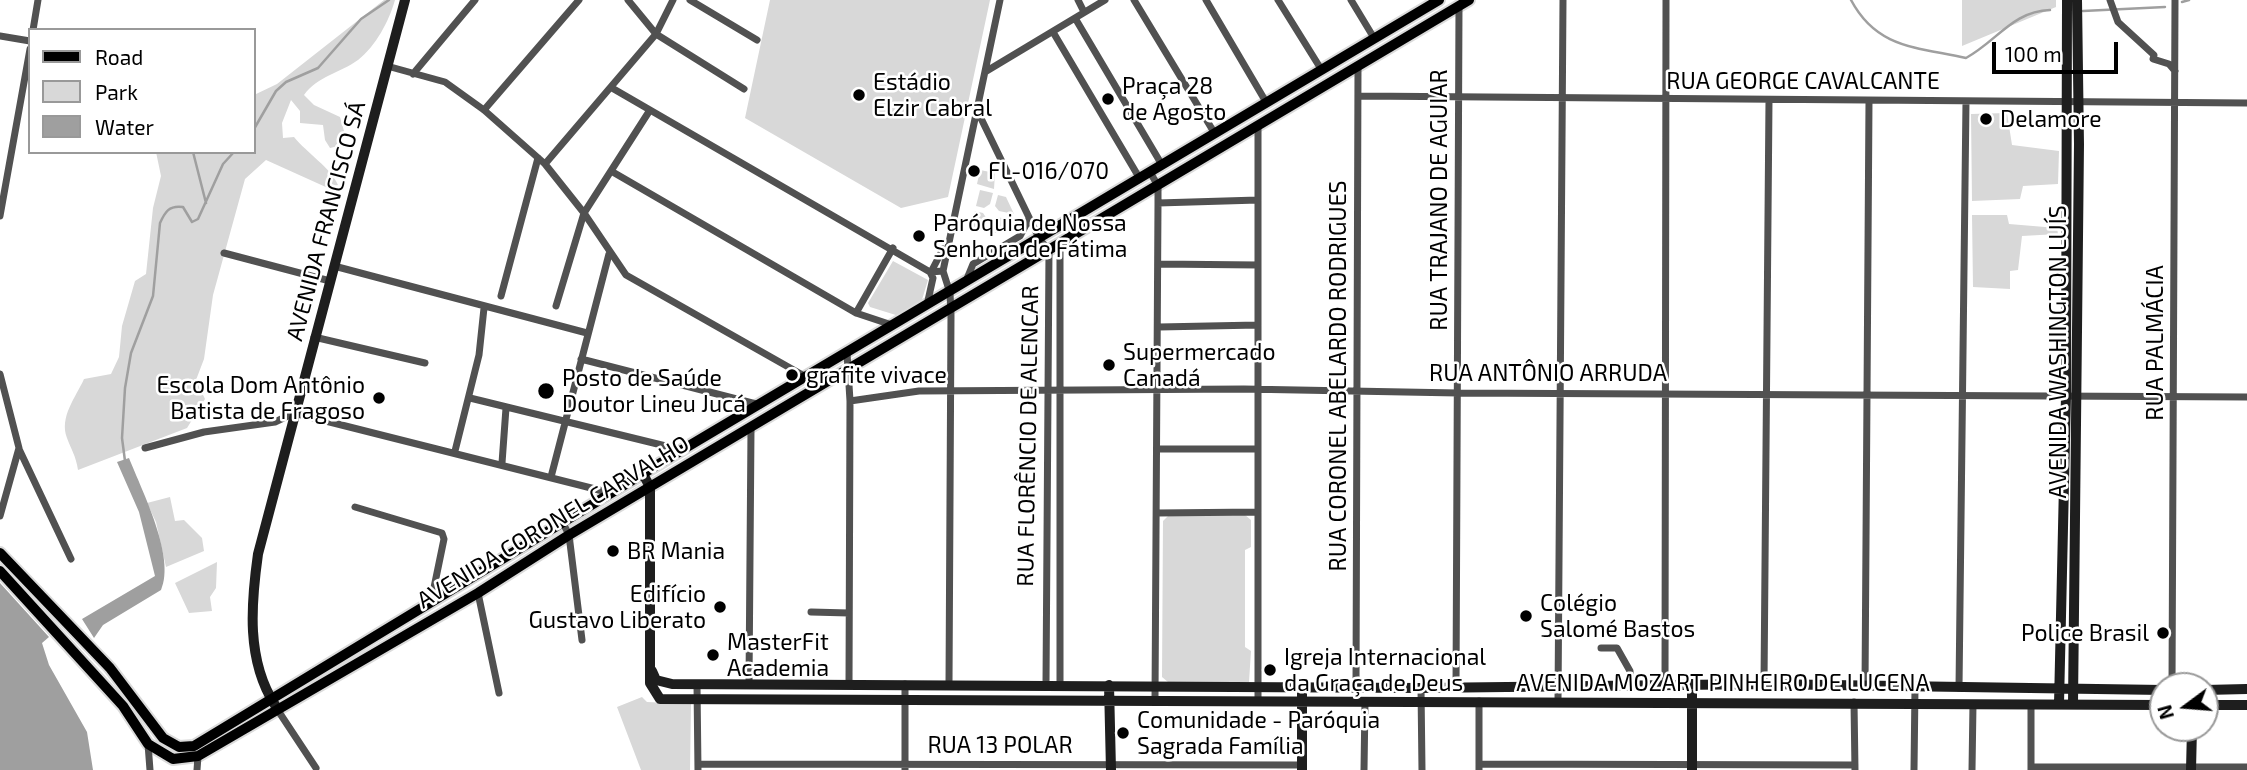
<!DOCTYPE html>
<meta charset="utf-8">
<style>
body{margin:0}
#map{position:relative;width:2247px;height:770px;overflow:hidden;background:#fff;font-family:"Exo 2",sans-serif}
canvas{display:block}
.legend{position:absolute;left:28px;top:28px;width:228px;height:126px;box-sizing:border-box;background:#fff;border:2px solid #999;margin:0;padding:9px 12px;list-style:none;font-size:21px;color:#000}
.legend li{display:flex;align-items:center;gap:14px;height:35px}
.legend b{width:35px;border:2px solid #999}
.north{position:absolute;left:2149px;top:672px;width:70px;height:70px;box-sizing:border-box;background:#fff;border:2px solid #999;border-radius:50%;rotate:254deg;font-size:19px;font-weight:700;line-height:28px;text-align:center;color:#000}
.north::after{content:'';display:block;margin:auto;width:24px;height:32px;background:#000;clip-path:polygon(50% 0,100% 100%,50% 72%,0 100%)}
.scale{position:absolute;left:1992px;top:42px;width:126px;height:32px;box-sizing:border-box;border:4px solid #000;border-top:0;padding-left:9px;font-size:21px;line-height:24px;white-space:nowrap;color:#000;-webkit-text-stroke:5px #fff;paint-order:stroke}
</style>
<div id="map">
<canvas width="2247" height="770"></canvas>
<ul class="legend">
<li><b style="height:9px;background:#000"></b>Road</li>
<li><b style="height:19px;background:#d8d8d8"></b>Park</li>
<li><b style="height:19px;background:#9f9f9f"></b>Water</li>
</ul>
<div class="north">N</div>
<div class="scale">100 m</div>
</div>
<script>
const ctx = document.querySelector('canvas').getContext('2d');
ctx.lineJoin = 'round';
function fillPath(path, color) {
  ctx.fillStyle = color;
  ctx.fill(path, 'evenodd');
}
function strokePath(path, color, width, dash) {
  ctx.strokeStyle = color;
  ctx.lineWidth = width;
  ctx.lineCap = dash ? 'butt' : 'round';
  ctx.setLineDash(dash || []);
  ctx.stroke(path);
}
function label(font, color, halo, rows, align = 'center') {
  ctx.font = font + ' "Exo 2",sans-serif';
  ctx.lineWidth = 5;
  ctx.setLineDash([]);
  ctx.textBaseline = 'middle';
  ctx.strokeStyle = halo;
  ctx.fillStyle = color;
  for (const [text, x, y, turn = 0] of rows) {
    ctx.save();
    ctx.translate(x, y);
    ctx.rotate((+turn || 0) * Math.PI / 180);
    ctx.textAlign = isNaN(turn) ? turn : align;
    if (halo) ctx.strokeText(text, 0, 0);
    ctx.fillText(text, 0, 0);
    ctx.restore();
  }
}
fillPath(new Path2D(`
 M384 0H395C389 21 376 46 358 60 340 73 318 76 304 95L314 105 340 117 344 131 342 145 330 148 325 140 323 125 300 123V111L291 100 282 123 283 138 294 137C307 153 331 168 338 185L328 188 266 160 245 179 213 295 204 359 196 380 205 399 187 428 78 470C76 456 71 449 67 438 59 417 76 397 84 379L111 374 119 357 122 326 135 281 146 274 153 208 161 176 156 152H254V95L277 84Z
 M770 0H990L948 197 901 208 745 118Z
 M1962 0H2056V7L1962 46Z
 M2007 113 2012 145 2059 151 2058 184 2023 186 2020 199 1972 201 1971 114Z
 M980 170 995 173 994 189 977 184Z
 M980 190 993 193 990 204 984 208 976 206Z
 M998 195 1006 197 1014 214 999 211 995 206Z
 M975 211 983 213 987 219 984 230 971 227Z
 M1972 215H2007L2009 224 2057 228 2058 234 2022 236 2018 270 2010 271V289L1973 287Z
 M997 217 1016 221 996 233 989 231 992 220Z
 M893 261 928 280 921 303 899 316 870 307 868 303Z
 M170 497 175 521 184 520 202 538 204 551 166 567 156 522 147 503Z
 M1169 515H1245L1251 520V547L1245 550V647L1251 651 1249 682H1168L1162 677 1163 521Z
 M217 562 216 588 210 597 212 611 189 613 175 583Z
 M642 697 647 702 691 704 690 770H641L617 707Z`), '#d8d8d8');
fillPath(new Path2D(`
 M129 458C142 491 176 557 161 590L103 625 94 638 82 619 155 576 139 512 117 462Z
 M0 583 49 637 42 643 49 665 87 732 93 770H0Z`), '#9f9f9f');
strokePath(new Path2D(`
 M1851 0C1877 49 1917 47 1966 58 1997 41 2013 11 2050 10
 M2182 2 2189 0
 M2083 11 2165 7
 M254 129 276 91 286 82 318 68 361 19 389 0
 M193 152 206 203
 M125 461 122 438 125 388 131 353 153 296 160 223C165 212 169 205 183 207L192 222 198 219 223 164 234 152`), '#9f9f9f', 2.5);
const primary = new Path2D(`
 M0 553 110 668 163 738 179 747 194 746 682 450 1439 0
 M0 571 123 706 148 744 173 759 198 756 478 593 569 535 1469 0`);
strokePath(primary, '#dbdbdb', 14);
strokePath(new Path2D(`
 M628 0 656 34 744 89
 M690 0 757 40
 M1078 0 1084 12
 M1134 0 1215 134
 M1206 0 1266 102
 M1278 0 1321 69
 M1351 0 1374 38
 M2110 0 2118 22 2154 55 2153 59 2169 64 2175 71
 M1075 18 1162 165
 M33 30 38 0
 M1053 32 1140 179
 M0 36 30 41
 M387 66 445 82 484 110 545 164 584 213 626 275 806 377
 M985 72 1105 0
 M413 74 475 0
 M612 88 930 272 943 271
 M1359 96 2247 103
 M976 108 1040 240 1049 250 1046 684
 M484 110 579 0
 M545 164 656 34 673 0
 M611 171 856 313 892 325
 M1150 172 1158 186V203L1155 700
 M1158 203 1258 200
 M0 216 30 49
 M224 253 330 281
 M1158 264 1258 265
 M334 266 587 333
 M931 272 943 249
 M966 281 973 264 1020 236 1029 219
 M501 296 538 158
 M927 305 933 278 930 272
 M556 306 584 213 650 110
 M856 313 893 248
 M1159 327 1258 325
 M314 337 425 363
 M847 353 850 401 849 684
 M581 359 760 405
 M0 374 19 448 0 516
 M470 398 682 450
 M850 401 919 391 1244 389 1458 393 2247 397
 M145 448 204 432 275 422 294 413 611 493
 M19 449 71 559
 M1157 449H1258
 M455 451 479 355 484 308
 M502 463 506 408
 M551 477 609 254
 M355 507 442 533 444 539 431 602
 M1157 513 1258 512
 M563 523 569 535 582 640
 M478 593 499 693
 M811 612 849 613
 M1601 648H1617L1630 671 1631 685
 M749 684 751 429
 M905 684V770
 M949 684 951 315 950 293 943 271 1000 0
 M1060 684V244
 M1665 684 1666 0
 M1764 684 1769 100
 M697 685 698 770
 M1356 686 1358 66
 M2172 686 2175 0
 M1456 687 1459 6
 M1865 687 1869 101
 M1421 688 1422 770
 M1959 688 1966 101
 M1258 701V125
 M1479 701V770
 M1558 701 1563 0
 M1854 702 1855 770
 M277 709 316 768
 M148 744 150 770
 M698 764 1302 765
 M1479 764 1855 765
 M2031 767H2247
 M197 770 198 756
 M1364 770 1365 702
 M1914 770 1915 688
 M1972 770 1973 704
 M2031 770V705`), '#515151', 7);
strokePath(new Path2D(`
 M643 474 650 487V683L660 699 2163 705
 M652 671 656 680 672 684 1421 688 1764 684 2163 690
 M1692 684V770
 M1109 685 1111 770
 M2205 690 2247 689
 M2059 704 2066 396 2067 0
 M2073 704 2079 144 2077 0
 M275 705C246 660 251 604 258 554L405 0
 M2205 705H2247
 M1302 770V686
 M2191 770 2192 728`), '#1e1e1e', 10);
strokePath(primary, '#000', 10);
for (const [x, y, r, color] of [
 [859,95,7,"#000"],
 [1108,99,7,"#000"],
 [1986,119,7,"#000"],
 [974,171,7,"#000"],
 [919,236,7,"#000"],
 [1109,365,7,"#000"],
 [792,375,7,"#000"],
 [546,391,9,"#000"],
 [379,398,7,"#000"],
 [613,551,7,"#000"],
 [720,607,7,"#000"],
 [1526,616,7,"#000"],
 [2163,633,7,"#000"],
 [713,655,7,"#000"],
 [1270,670,7,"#000"],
 [1123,733,7,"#000"]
]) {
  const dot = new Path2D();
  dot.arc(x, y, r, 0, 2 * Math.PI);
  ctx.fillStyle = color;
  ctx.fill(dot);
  strokePath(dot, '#fff', 2.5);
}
label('23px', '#000', '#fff', [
 ["RUA GEORGE CAVALCANTE",1803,81],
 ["RUA TRAJANO DE AGUIAR",1439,200,-90],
 ["AVENIDA FRANCISCO SÁ",326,221,-75],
 ["RUA PALMÁCIA",2155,343,-90],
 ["AVENIDA WASHINGTON LUÍS",2058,352,-90],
 ["RUA ANTÔNIO ARRUDA",1548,373],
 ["RUA CORONEL ABELARDO RODRIGUES",1338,376,-90],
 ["RUA FLORÊNCIO DE ALENCAR",1028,436,-89],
 ["AVENIDA CORONEL CARVALHO",553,522,-31],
 ["AVENIDA MOZART PINHEIRO DE LUCENA",1723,683],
 ["RUA 13 POLAR",1000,745]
]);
label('23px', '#000', '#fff', [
 ["Estádio",873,82],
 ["Elzir Cabral",873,108],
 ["Praça 28",1122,86],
 ["de Agosto",1122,112],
 ["Delamore",2000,119],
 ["FL-016/070",988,171],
 ["Paróquia de Nossa",933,223],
 ["Senhora de Fátima",933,249],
 ["Supermercado",1123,352],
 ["Canadá",1123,378],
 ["grafite vivace",806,375],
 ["Posto de Saúde",562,378],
 ["Doutor Lineu Jucá",562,404],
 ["Escola Dom Antônio",365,385,"right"],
 ["Batista de Fragoso",365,411,"right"],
 ["BR Mania",627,551],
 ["Edifício",706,594,"right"],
 ["Gustavo Liberato",706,620,"right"],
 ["Colégio",1540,603],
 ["Salomé Bastos",1540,629],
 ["Police Brasil",2149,633,"right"],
 ["MasterFit",727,642],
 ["Academia",727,668],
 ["Igreja Internacional",1284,657],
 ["da Graça de Deus",1284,683],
 ["Comunidade - Paróquia",1137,720],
 ["Sagrada Família",1137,746]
], 'left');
</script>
